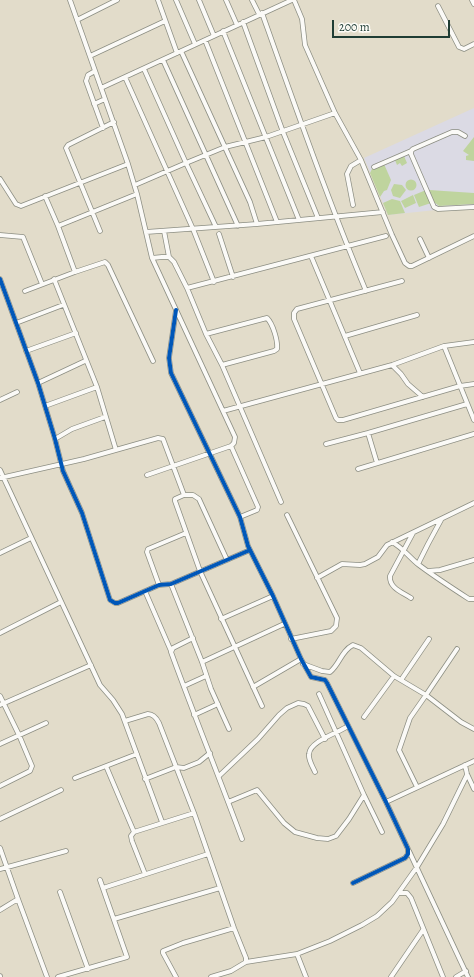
<!DOCTYPE html>
<style>
body{margin:0}
#map{position:relative;width:474px;height:977px;overflow:hidden;background:#e2dcca;font-family:Alegreya,serif}
canvas{display:block}
.scale{position:absolute;left:332px;top:20px;width:118px;height:18px;box-sizing:border-box;border:2px solid #1f3d34;border-top:0;padding-left:5px;font-size:12px;line-height:14px;white-space:nowrap;color:#1f3d34;-webkit-text-stroke:3px #fdfcf7;paint-order:stroke}
</style>
<div id="map">
<canvas width="474" height="977"></canvas>
<div class="scale">200 m</div>
</div>
<script>
const ctx = document.querySelector('canvas').getContext('2d');
ctx.lineJoin = 'round';
function fillPath(path, color) {
  ctx.fillStyle = color;
  ctx.fill(path, 'evenodd');
}
function strokePath(path, color, width, dash) {
  ctx.strokeStyle = color;
  ctx.lineWidth = width;
  ctx.lineCap = dash ? 'butt' : 'round';
  ctx.setLineDash(dash || []);
  ctx.stroke(path);
}
fillPath(new Path2D(`
 M474 108V206L388 215 364 158Z`), '#dbdae4');
fillPath(new Path2D(`
 M474 137V161L466 160V156L469 155 463 151Z
 M404 156 407 163 402 166 400 163 397 165 395 160Z
 M384 164 391 180 387 190 384 191 380 197 370 173 372 169Z
 M405.5 185a5.5 5.5 0 1 1 11 0a5.5 5.5 0 1 1-11 0Z
 M394 184 402 185 406 190 400 198 393 196 391 190Z
 M426 190 431 203 419 207 414 195Z
 M429 190 474 193V204L439 206 434 202Z
 M413 195 416 203 405 208 401 201Z
 M392 199 400 201 405 213 388 215 383 203Z`), '#bfd49e');
const minor = new Path2D(`
 M70 0 128 164 137 194 152 258 235 437 234 443 231 446 147 475
 M158 0 177 53
 M176 0 195 44
 M199 0 214 36
 M226 0 237 25
 M252 0 259 14
 M294 0 302 19 305 45 335 113 361 160 392 235 405 263 409 266H412L474 236
 M472 0 474 4
 M438 6 459 47 464 49 474 44
 M262 13C295 106 328 200 366 291
 M77 20 117 0
 M243 22 283 132 318 218
 M223 31 299 220
 M205 40 277 222
 M181 51 250 202 257 224
 M90 56 165 21
 M163 60 238 226
 M144 69 186 163 216 227
 M95 71 88 75 86 81 103 128
 M125 77 193 229 214 282
 M101 88 292 0
 M94 104 105 99
 M465 136 458 132H452L413 149 411 151V154L434 207 438 209 474 207
 M374 167 411 151
 M0 179 16 204 21 206 128 164
 M135 185 186 163 225 147 266 137 335 113
 M45 196 58 226 75 272
 M353 205 347 174 351 166 361 160
 M58 226 137 194
 M100 231 66 148 68 145 114 122
 M164 231 169 257
 M146 232 257 224 383 212
 M219 234 233 277
 M0 235 23 237 42 284
 M420 239 429 258
 M311 256 360 373
 M152 258 162 257H169L174 262 187 288 206 334 222 365 281 502
 M0 279 38 383 55 439 63 471 82 513 110 600 115 603H118L159 585 171 584 250 550
 M54 279 97 387 116 450
 M402 281 297 309 294 313V319L336 418 338 420H343L460 386 474 384
 M187 288 386 236
 M25 291 75 272 105 262 108 265 153 361
 M176 310 169 358 171 373 240 517 248 546 273 596 301 659 311 677 325 680 327 683 386 802 408 849V854L405 858 353 883
 M16 323 63 305
 M206 334 263 319 267 318C273 324 278 341 277 349L274 351 222 365
 M345 336 417 315
 M444 346 474 420
 M26 351 76 333
 M392 365 401 374 408 384 423 397
 M38 383 85 361
 M0 400 17 392
 M45 406 97 387
 M223 411 392 365 444 346 474 342
 M368 433 377 463
 M55 439 72 429 105 417
 M326 444 368 433 467 404
 M231 446 258 507 257 510 240 517
 M358 469 474 434
 M0 470 100 685 113 700 122 714 162 822
 M0 478 84 459 158 438 163 439 184 495 175 499V501L200 571 262 706
 M184 495H193L199 499 227 560
 M287 515 337 618 336 626 331 631 291 639
 M392 542C402 547 410 558 419 565 435 577 452 588 469 599H474
 M0 553 31 538
 M418 564 428 544 441 520
 M428 571 440 570 474 560
 M317 578 342 564 360 565 365 564 378 557 387 545 474 503
 M171 584 202 662 211 689 229 729
 M159 585 147 552 148 549 186 533
 M145 591 171 651
 M411 598C402 592 389 588 390 576L413 533
 M221 619 273 596
 M0 633 61 602
 M193 638 173 648 171 652C194 715 219 777 242 839
 M202 662 284 624
 M303 664 322 671 330 672C340 664 341 651 353 645L361 648 394 676 426 695 457 649
 M401 680 429 639
 M184 686 206 676
 M253 687 301 659
 M319 694 364 795
 M0 696 19 735 32 766 30 771 0 786
 M0 705 91 665
 M194 715 218 704
 M364 717 394 676
 M125 721 148 714C154 714 157 719 159 723L194 813
 M0 744 46 723
 M465 765 467 774 474 789
 M106 766 137 754
 M315 772C313 767 308 760 309 754 310 741 338 733 348 726
 M219 776 258 739 279 715 287 708 298 703 304 704 308 706 325 739
 M75 778 106 766 134 832
 M145 779 176 767 184 768 199 762 210 753
 M417 787 399 750 410 718 426 695 461 722 474 729
 M228 802 257 790 284 823 295 832 317 838 328 839 336 836 349 819 364 795 382 832
 M386 802 474 761
 M0 819 61 790
 M0 848 18 899 0 910
 M409 851 468 977
 M0 869 66 851
 M145 874 132 841 131 836 134 832 194 813 234 928 246 958V962L231 971 211 977
 M103 888 208 854
 M60 892 88 969
 M399 893H407L411 898 443 977
 M18 899 47 977
 M114 919 220 888
 M246 962 297 954
 M0 976V977
 M58 977 127 957 100 880
 M176 977 163 953V951L183 943 234 928
 M306 977 297 954 330 941 362 925 377 916 392 902 417 867 443 824 467 775
 M391 977 423 930
 M456 977 466 971`);
strokePath(minor, '#8c8e83', 5.5);
strokePath(minor, '#fbfaf7', 4);
strokePath(new Path2D(`
 M0 279 38 383 55 439 63 471 82 513 110 600 115 603H118L159 585 171 584 250 550
 M176 310 169 358 171 373 240 517 248 546 273 596 301 659 311 677 325 680 327 683 386 802 408 849V854L405 858 353 883`), '#0057b8', 4);
</script>
